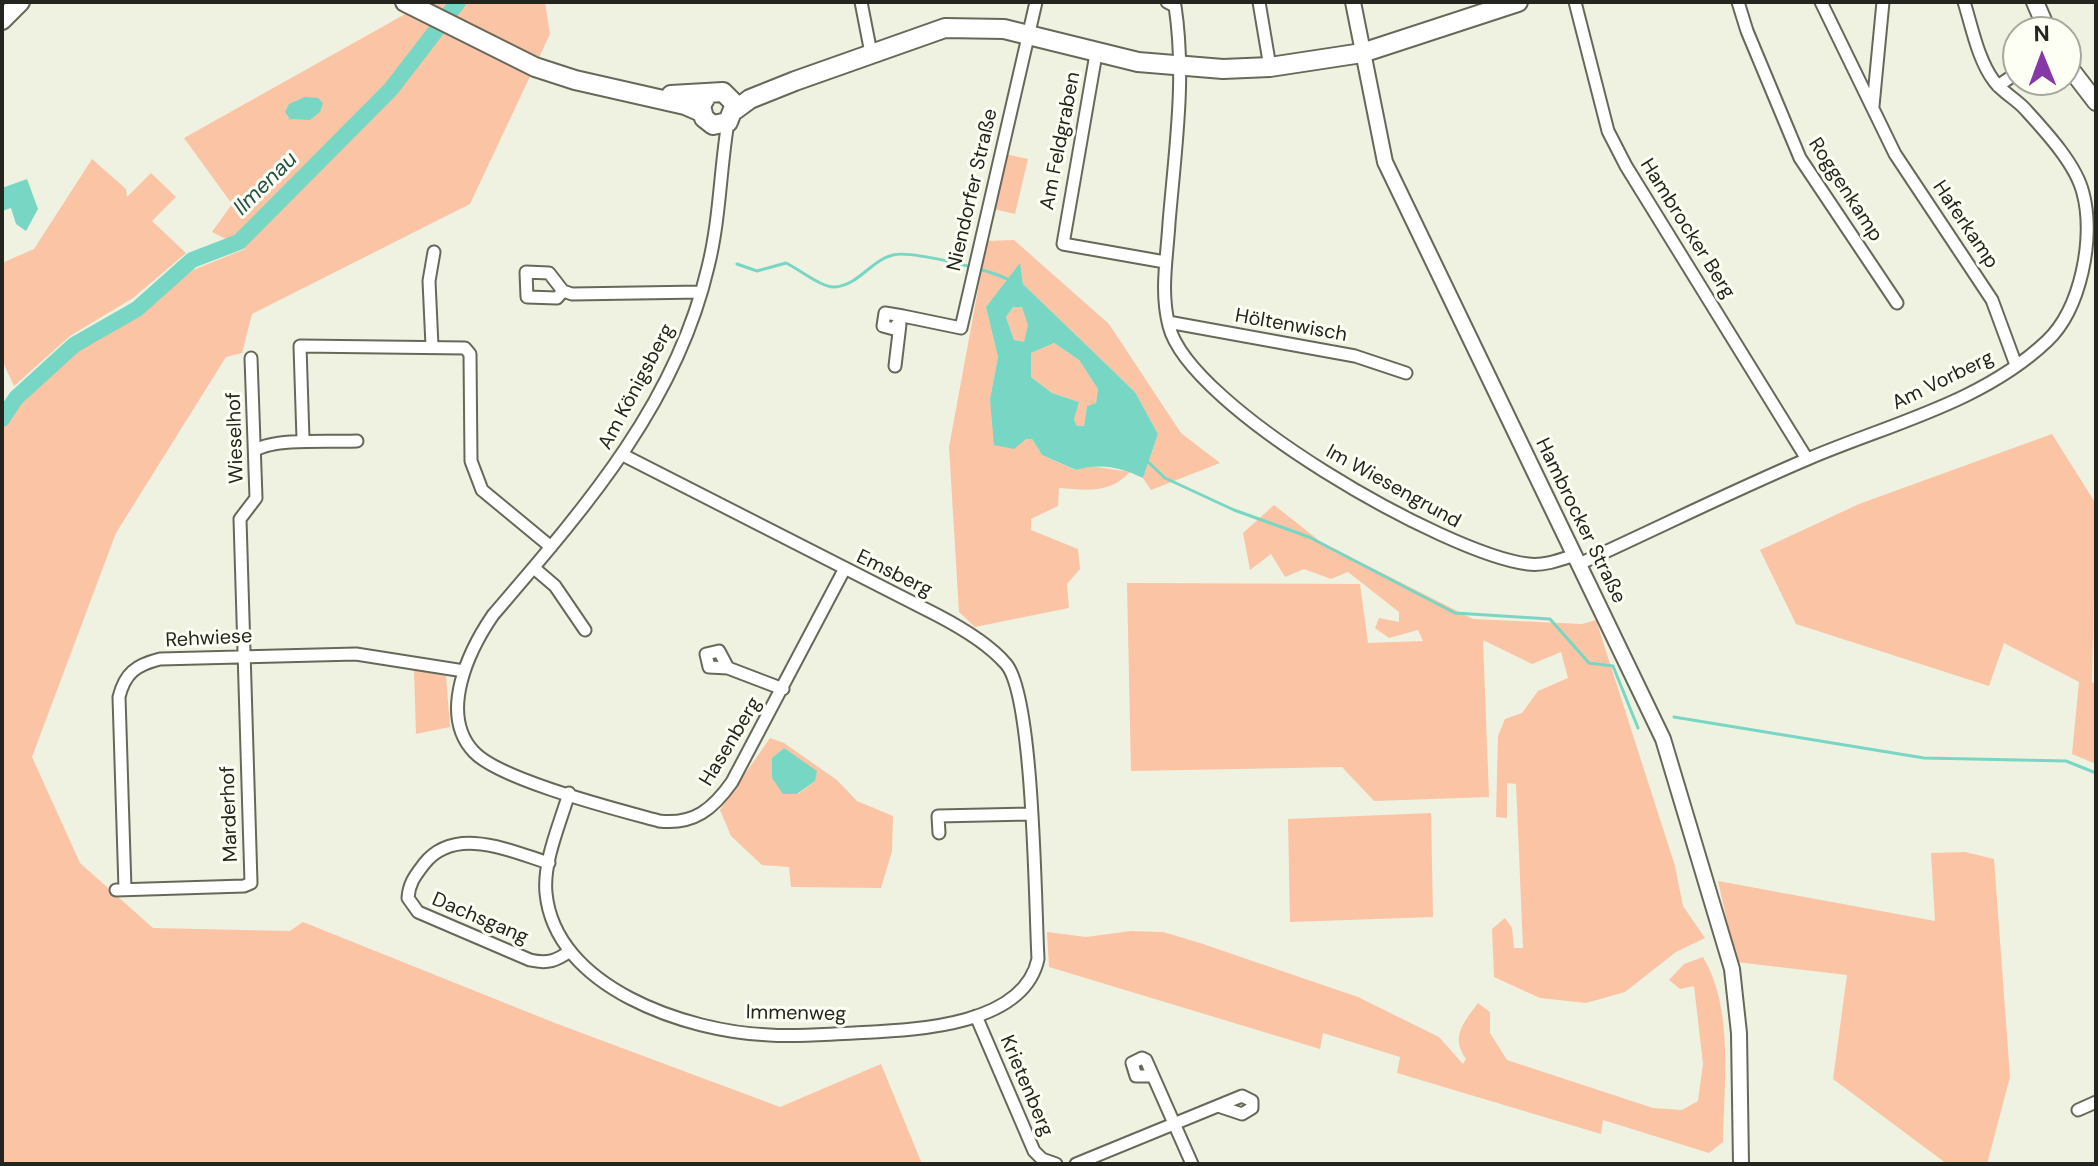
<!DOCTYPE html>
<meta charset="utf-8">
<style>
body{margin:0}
#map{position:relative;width:2098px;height:1166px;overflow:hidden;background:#eff2e0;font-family:"DM Sans",sans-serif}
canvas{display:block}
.frame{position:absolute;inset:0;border:4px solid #24251e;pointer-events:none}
.north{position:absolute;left:2002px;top:16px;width:80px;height:80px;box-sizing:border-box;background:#fdfff4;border:2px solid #a6a89e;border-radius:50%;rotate:359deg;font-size:22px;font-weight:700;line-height:32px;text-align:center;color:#24251e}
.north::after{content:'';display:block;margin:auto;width:28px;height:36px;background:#8738a8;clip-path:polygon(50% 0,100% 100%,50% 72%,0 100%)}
</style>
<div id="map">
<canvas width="2098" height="1166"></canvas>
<div class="frame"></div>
<div class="north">N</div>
</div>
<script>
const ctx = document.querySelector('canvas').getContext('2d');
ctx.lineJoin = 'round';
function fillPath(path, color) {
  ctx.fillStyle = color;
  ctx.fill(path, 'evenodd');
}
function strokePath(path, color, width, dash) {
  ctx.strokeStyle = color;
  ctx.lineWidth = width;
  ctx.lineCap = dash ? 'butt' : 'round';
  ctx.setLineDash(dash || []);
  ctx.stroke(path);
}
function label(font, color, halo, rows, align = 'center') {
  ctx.font = font + ' "DM Sans",sans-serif';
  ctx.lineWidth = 6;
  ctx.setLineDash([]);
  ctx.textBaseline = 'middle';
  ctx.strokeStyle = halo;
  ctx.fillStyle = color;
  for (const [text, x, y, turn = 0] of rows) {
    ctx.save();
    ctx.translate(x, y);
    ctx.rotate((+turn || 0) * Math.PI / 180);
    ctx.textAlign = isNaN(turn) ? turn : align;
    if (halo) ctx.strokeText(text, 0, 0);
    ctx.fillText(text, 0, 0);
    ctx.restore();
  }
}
fillPath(new Path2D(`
 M417 2H545L550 34 470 204 252 314 242 353 226 357 116 533 32 757 80 863 153 928 290 931 303 922 555 1023 780 1107 881 1064 922 1164H2V429L19 403 75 353 138 316 193 270 245 249 212 232 232 204 184 138 416 8Z
 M1005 154 1028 159 1015 214 993 209Z
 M92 159 126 189 127 197 151 173 176 197 152 221 186 253 133 298 70 336 14 386 2 360V263L34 249Z
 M1014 240 1109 324 1181 433 1220 463 1151 490 1143 478 1158 434 1135 392 1023 284 1020 265 986 307 998 357 990 399 1026 439H1032L1042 455 1075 470 1091 466 1130 472C1110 494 1086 490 1059 488L1058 506 1031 519V530L1078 549 1080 569 1067 584 1069 608 975 627 959 612 949 447 987 241Z
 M1013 307H1022L1029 325 1024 343 1014 340 1006 317Z
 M1054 343 1079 360 1098 389 1096 404 1087 406 1084 426H1077L1074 418 1079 402 1052 393 1031 377V353Z
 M2052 434 2096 504 2092 682 2096 684V764L2072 754 2079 682 2004 643 1989 686 1796 624 1760 550 1859 504Z
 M1274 505 1321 542 1473 619 1582 624 1596 620 1675 866 1683 906 1705 938 1676 952 1625 992 1586 1003 1540 998 1494 977 1492 929 1505 918 1512 928 1514 948H1523L1516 784 1507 783V818L1496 817 1498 736 1505 719 1522 713 1538 691 1568 678 1561 652 1532 664 1483 640 1489 797 1374 801 1342 767 1131 771 1127 583 1360 584 1368 643 1423 641 1418 630 1389 638 1375 628 1379 618 1399 622V612L1348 572 1331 579 1304 569 1285 577 1271 554 1250 570 1243 533Z
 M414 670 446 676 450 727 416 734Z
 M770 738 784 743 837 780 857 801 893 816 892 851 881 888 791 887 789 867 762 865 731 836 720 810ZM784 748 815 781 798 794H784L773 778 772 758Z
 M1431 813 1433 917 1290 922 1288 819Z
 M1965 852 1994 859 2010 1077 1987 1164H1947L1833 1079 1847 975 1736 962 1718 881 1935 921 1931 853Z
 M1131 931 1163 932 1200 943 1358 997 1439 1037 1463 1064 1466 1059C1450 1037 1464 1022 1478 1003L1490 1012V1033L1507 1060 1653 1108 1682 1110 1698 1101 1703 1064 1694 986 1680 989 1669 980 1684 964 1703 957C1734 1008 1724 1085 1723 1142L1709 1153 1603 1120 1601 1134 1397 1073 1400 1057 1323 1033 1320 1049 1049 967 1047 932 1086 937Z`), '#fbc4a5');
fillPath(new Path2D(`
 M305 97 318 98 323 103 320 112 310 120 290 119 285 112 289 104Z
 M27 179 38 209 26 231 16 224 11 208 2 211V188Z
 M1020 263 1023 284 1135 392 1158 434 1143 478C1120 467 1100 463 1076 470L1042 455 1032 439H1026L1014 449 994 445 990 399 998 357 986 307ZM1013 307H1022L1028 325 1024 342 1014 340 1006 317ZM1054 343 1079 360 1098 389 1096 403 1087 406 1084 426H1077L1074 419 1079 402 1052 393 1031 377V353Z
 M784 748 817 771 815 781 797 794H783L772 778V758Z`), '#77d7c4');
strokePath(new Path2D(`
 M737 264 757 271 786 263C799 269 822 288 835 287 859 285 871 260 893 255 911 250 989 270 1007 279
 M1146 460 1165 478 1234 510 1309 537 1455 613 1550 619 1589 663 1613 666 1638 728
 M1674 717 1924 758 2066 761 2096 773`), '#77d7c4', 3);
strokePath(new Path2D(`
 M2 419 16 398 74 345 137 309 192 260 239 242 391 89 458 2`), '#77d7c4', 16);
const minor = new Path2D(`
 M861 2 871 53
 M1167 2 1175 6C1186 78 1175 151 1169 223 1167 258 1160 291 1169 326 1189 407 1445 554 1528 564 1544 566 1560 560 1575 555
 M1259 2 1270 67
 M1575 2 1608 131 1626 166 1807 459
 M1738 2 1747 31 1800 158 1897 303
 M1821 2 1895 154 1992 300 2016 365
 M1096 54 1063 244 1165 262
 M1998 86 2018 72
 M1873 106 1883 2
 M728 122C720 170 720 219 708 267 676 405 583 510 493 615 469 650 438 714 474 752 500 780 619 810 659 821 694 825 713 809 732 782L844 570
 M563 291 557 298 527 297 526 272 549 273 563 291 572 294 701 292
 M903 316 885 313 883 326 894 329 903 316 961 328 1036 2
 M1168 322 1355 356 1406 373
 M432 346 429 281 434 252
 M895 366 900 324
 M303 439 300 346 465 348 470 354 471 461 482 490 551 547
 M256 450C275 438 332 442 357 441
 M1579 564C1656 529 1732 491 1810 458 1890 424 1983 402 2047 341 2081 309 2095 237 2083 193 2076 164 2045 131 2025 109 2016 99 2002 92 1994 81 1978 60 1972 27 1964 2
 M534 568 555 586 585 630
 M728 668 709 667 706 654 719 651 728 668 783 689
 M569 793C560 824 543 861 546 893 555 988 688 1032 769 1035 797 1037 826 1034 854 1033 909 1030 1023 1028 1038 959 1035 906 1034 696 1006 664 989 644 960 627 937 615L623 455
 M939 833 938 816 1030 814
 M549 863C510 851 455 825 424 864 415 876 409 883 408 898L418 912 530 960C548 964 556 961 570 951
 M125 889 119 697C125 673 136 665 160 659L356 654 464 671
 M116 890 244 886 251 883 240 519 256 498 251 358
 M976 1016 1034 1151 1042 1159 1056 1164
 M1153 1076H1136L1132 1063 1142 1058 1146 1060 1192 1164
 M2078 1110 2096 1102
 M1076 1164 1242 1096 1252 1101V1108L1242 1114 1218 1106`);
const tertiary = new Path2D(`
 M1353 2 1385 162 1663 739 1732 969 1739 1033 1741 1164`);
const secondary = new Path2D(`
 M2035 2 2048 32
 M2066 63 2096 102`);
const primary = new Path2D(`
 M405 2 535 67 575 80 685 105 701 112
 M2 20 20 2
 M671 95 723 92 735 104 728 122 713 125 704 118 701 106 707 95
 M735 110 750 99 795 81 945 28 1004 29 1138 62 1223 69 1270 67 1362 53 1518 2`);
strokePath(minor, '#666959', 15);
strokePath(tertiary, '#666959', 18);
strokePath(secondary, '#666959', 20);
strokePath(primary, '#666959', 22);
strokePath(minor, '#fff', 11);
strokePath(tertiary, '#fff', 14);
strokePath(secondary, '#fff', 16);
strokePath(primary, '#fff', 18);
label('20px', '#24251e', '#fdfff4', [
 ["Am Feldgraben",1061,141,-79],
 ["Niendorfer Straße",973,190,-77],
 ["Roggenkamp",1845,190,57],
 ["Haferkamp",1965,225,56],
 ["Hambrocker Berg",1687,229,58],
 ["Höltenwisch",1291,326,10],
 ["Am Vorberg",1943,381,-26],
 ["Am Königsberg",637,387,-62],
 ["Wieselhof",236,438,-92],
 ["Im Wiesengrund",1393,487,29],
 ["Hambrocker Straße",1580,521,64],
 ["Emsberg",894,574,26],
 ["Rehwiese",209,639,-3],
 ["Hasenberg",731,742,-59],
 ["Marderhof",230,814,-92],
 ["Dachsgang",480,919,23],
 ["Immenweg",796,1014,1],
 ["Krietenberg",1026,1086,67]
]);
label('italic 22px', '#275249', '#fdfff4', [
 ["Ilmenau",266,184,-45]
]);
</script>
